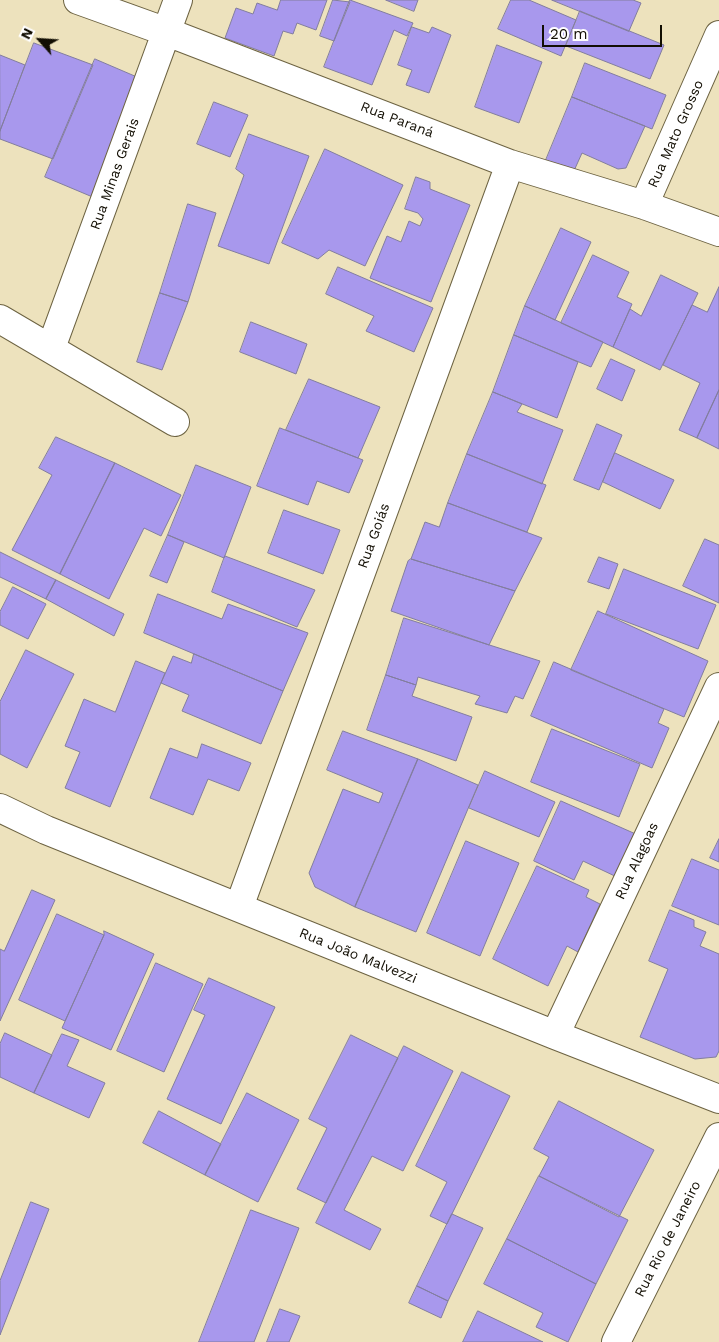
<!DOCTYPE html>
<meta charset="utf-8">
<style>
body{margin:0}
#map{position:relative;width:719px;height:1342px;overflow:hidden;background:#ede2bd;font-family:"Work Sans",sans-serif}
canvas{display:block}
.north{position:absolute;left:15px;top:15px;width:50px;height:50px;-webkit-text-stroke:4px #fff;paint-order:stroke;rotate:296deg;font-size:14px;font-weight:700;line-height:20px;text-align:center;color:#120e03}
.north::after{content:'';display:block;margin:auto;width:18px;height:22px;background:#120e03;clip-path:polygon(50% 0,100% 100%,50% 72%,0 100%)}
.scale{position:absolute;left:542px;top:25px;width:120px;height:22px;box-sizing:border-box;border:2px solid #120e03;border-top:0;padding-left:6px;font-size:15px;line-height:18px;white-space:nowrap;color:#120e03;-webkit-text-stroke:4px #fff;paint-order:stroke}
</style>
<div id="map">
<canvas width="719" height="1342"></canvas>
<div class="north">N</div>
<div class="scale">20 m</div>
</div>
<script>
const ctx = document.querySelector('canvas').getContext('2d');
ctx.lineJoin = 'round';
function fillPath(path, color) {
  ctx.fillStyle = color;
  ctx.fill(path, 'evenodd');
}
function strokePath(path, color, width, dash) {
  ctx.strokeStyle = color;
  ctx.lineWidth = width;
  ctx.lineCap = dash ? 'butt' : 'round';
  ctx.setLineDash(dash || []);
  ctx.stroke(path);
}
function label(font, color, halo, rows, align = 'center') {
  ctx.font = font + ' "Work Sans",sans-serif';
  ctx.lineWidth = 4.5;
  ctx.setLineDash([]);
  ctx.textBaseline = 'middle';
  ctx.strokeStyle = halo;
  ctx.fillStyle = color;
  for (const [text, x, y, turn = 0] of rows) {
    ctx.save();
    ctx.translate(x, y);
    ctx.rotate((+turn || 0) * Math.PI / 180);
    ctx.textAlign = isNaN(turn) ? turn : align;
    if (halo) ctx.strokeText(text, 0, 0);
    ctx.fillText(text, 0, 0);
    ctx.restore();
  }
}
const building = new Path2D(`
 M281 0H327L316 30 297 23 293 34 283 31 274 56 225 38 236 8 253 14 257 3 277 10Z
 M333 0 350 2 334 41 320 36Z
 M350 0 413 23 407 36 394 30 372 85 324 67Z
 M386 0H418L414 11Z
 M511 0H529L576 20 561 56 498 29Z
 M552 0H633L641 3 629 31Z
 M580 11 664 45 650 79 566 46Z
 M412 27 429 33 432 27 451 35 429 93 406 85 412 70 398 65Z
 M34 43 93 65 53 159 0 139V131Z
 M497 45 542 62 519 123 475 107Z
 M0 55 25 65 0 131Z
 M95 59 144 80 95 198 45 177Z
 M585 63 666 95 652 129 572 97Z
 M572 97 645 126 626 168 618 169 582 153 573 173 546 160Z
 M214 102 248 115 230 157 197 144Z
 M249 134 309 156 269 264 218 246 244 175 236 169Z
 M325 149 403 185 365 266 329 250 318 259 282 243Z
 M416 177 430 182V189L470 205 431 302 370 278 387 236 401 242 409 221 420 226 423 219 418 213 405 209Z
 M188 204 216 213 188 302 160 293Z
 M561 228 591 242 555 320 525 306Z
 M593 255 629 272 617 297 632 304 613 347 561 323Z
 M338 267 433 308 414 352 366 331 374 316 326 294Z
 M661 275 698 293 660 370 613 347 630 309 641 316Z
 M719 287V390L697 438 679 430 700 383 663 365 692 305 707 312Z
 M160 293 188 302 162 370 137 362Z
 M525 306 603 342 591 367 514 335Z
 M251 322 307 344 296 374 240 352Z
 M514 335 578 362 557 418 493 392Z
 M611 359 635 370 622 401 597 389Z
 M309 379 380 407 358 458 286 430Z
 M719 390V449L697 438Z
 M493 392 522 404 517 412 563 430 542 484 467 454Z
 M597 424 622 435 599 490 574 480Z
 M280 428 363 460 349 493 317 481 308 505 257 486Z
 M56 437 115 463 60 574 12 550 52 475 39 468Z
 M615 453 674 480 660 509 603 482Z
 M467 454 546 485 527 532 448 503Z
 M115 463 181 495 161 536 144 528 109 599 60 574Z
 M196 465 251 487 224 558 168 535Z
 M448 503 542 538 515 591 411 559 425 522 439 527Z
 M284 510 340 530 323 574 268 553Z
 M168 535 184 542 167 583 150 576Z
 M705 539 719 545V603L683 586Z
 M0 552 56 580 46 599 0 577Z
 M225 556 315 590 297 627 212 592Z
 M599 557 618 564 609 589 588 582Z
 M411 559 515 591 489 645 391 611 408 561Z
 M624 569 716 605 698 649 606 614Z
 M56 580 124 614 114 636 46 599Z
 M13 587 46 604 28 639 0 625V612Z
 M158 594 222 619 228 604 308 633 283 691 144 633Z
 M598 611 708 661 684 717 571 670Z
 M404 618 540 661 523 699 515 696 507 713 475 704 480 696 418 677 416 685 386 675Z
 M26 650 74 674 27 768 0 754V702Z
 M194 654 283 691 261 744 182 711 189 695 161 683 173 656 191 663Z
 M136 661 165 673 110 807 65 788 80 752 65 746 84 699 115 712Z
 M554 662 664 709 658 723 669 728 652 768 531 716Z
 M386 675 416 685 412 696 472 717 456 761 367 730Z
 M552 729 640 764 619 817 531 782Z
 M343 731 418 759 355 907 315 887 309 873 343 789 379 803 383 793 327 770Z
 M202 744 251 763 239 791 208 779 193 815 150 798 170 748 197 758Z
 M418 759 478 785 416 932 355 907Z
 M485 771 555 802 539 837 469 808Z
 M561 801 638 835 619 878 583 861 574 880 534 861Z
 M719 839V862L710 858Z
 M466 841 519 863 480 956 427 933Z
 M692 859 719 870V925L672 906Z
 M537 866 589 890 586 897 600 904 578 952 567 946 548 986 493 959Z
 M32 890 55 900 0 1021V949L4 951Z
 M670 910 694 920V927L706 932 700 946 719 954V1051L716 1057 695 1059 640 1037 668 969 649 961Z
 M57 914 104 935 65 1021 19 1000Z
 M104 931 154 954 111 1050 62 1028 104 935Z
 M156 963 203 984 164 1072 117 1051Z
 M209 978 275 1007 221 1124 167 1099 205 1015 194 1010Z
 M5 1033 52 1055 34 1093 0 1077V1044Z
 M62 1034 79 1040 67 1066 105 1083 89 1118 34 1093Z
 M351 1035 398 1058 326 1203 297 1189 327 1128 309 1119Z
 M404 1046 453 1071 403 1171 372 1156 344 1210 381 1229 370 1250 316 1223Z
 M462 1072 510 1096 447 1224 430 1216 447 1182 416 1166Z
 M247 1093 299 1120 258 1202 205 1175Z
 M559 1101 654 1150 619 1217 539 1176 549 1157 534 1149Z
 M159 1111 221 1144 205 1175 143 1143Z
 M539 1176 628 1220 596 1284 507 1239Z
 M31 1202 49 1209 0 1335V1281Z
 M251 1210 299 1228 254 1342H199Z
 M452 1214 483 1228 448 1301 417 1286Z
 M507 1239 596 1284 568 1342 536 1327 543 1313 484 1284Z
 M417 1286 448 1301 441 1318 409 1303Z
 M280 1309 300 1316 289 1342H267Z
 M478 1311 543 1342H463Z`);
fillPath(building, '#a898ed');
strokePath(building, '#827d9e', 1);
const street = new Path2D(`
 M78 0 167 32 510 164 644 205 719 232
 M644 205 719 35
 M0 319 175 422
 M51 348 178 0
 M0 808 46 830 555 1035 719 1099
 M239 907 510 164
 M555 1035 719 687`);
const secondary = new Path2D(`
 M616 1342 719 1137`);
strokePath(street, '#6d6342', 30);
strokePath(secondary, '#6d6342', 30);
strokePath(street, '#fff', 28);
strokePath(secondary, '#fff', 28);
label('14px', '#120e03', '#fff', [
 ["Rua Paraná",397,120,21],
 ["Rua Mato Grosso",676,134,-66],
 ["Rua Minas Gerais",115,174,-70],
 ["Rua Goiás",374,536,-70],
 ["Rua Alagoas",637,861,-65],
 ["Rua João Malvezzi",358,956,22],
 ["Rua Rio de Janeiro",668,1239,-63]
]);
</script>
